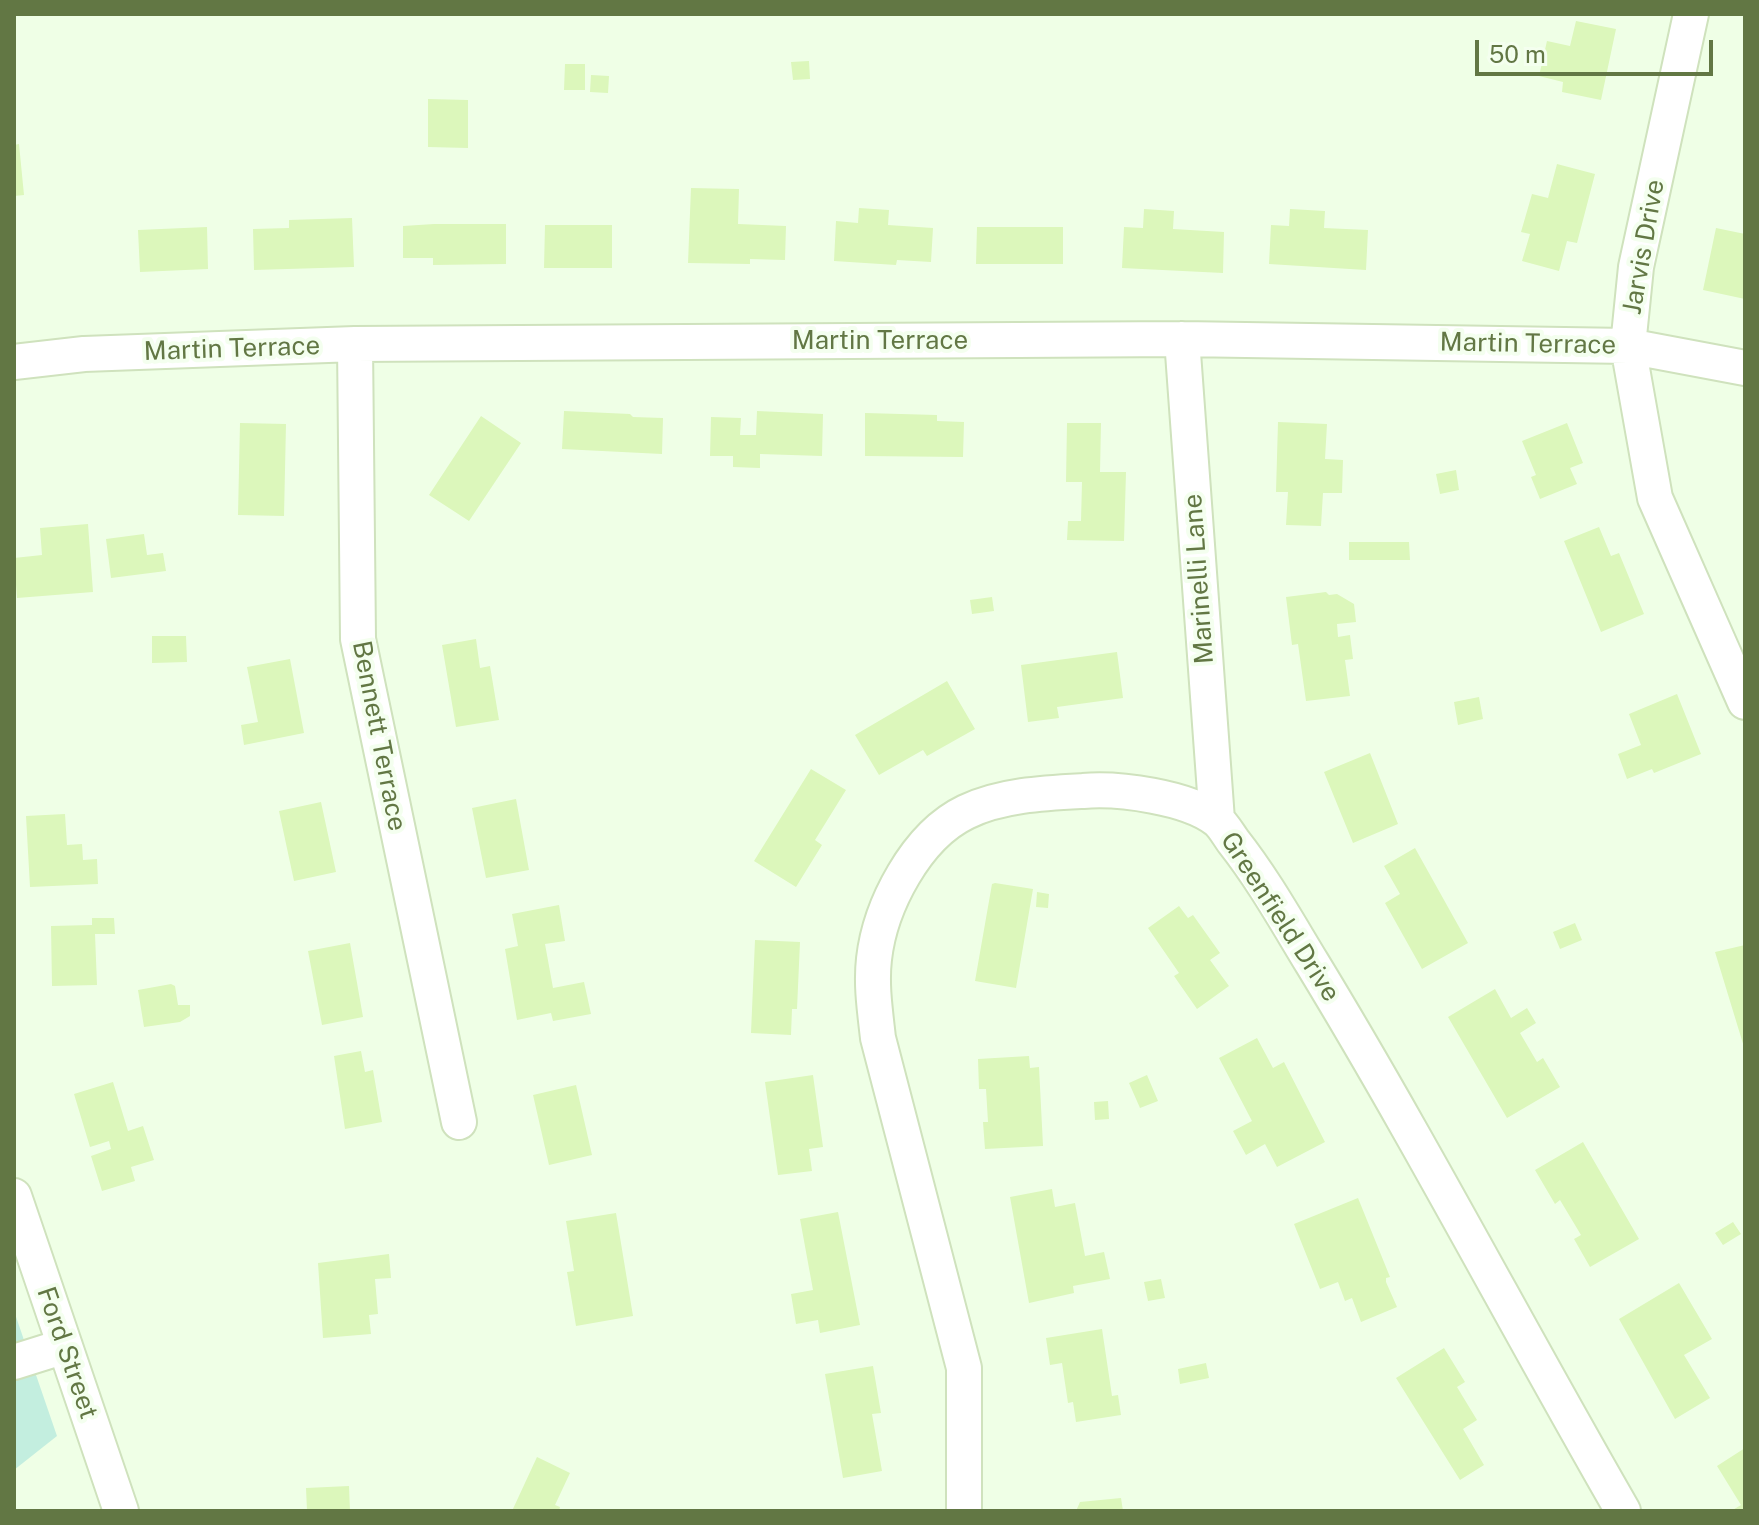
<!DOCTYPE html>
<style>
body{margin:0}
#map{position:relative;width:1759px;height:1525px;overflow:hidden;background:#efffe6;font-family:"Public Sans",sans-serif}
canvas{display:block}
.frame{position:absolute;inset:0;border:16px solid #627744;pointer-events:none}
.scale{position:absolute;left:1475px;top:40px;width:238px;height:36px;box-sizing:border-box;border:4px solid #627744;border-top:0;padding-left:10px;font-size:24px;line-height:28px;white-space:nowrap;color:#627744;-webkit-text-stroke:6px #f4ffef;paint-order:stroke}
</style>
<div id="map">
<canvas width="1759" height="1525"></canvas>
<div class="frame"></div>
<div class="scale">50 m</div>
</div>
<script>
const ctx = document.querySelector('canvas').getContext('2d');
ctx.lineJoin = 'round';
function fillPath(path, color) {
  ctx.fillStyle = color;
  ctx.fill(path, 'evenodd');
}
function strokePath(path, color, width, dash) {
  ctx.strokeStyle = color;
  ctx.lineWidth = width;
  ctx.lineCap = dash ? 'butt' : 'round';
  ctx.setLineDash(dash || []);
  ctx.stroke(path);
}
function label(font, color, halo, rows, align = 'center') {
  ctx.font = font + ' "Public Sans",sans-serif';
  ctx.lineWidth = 8;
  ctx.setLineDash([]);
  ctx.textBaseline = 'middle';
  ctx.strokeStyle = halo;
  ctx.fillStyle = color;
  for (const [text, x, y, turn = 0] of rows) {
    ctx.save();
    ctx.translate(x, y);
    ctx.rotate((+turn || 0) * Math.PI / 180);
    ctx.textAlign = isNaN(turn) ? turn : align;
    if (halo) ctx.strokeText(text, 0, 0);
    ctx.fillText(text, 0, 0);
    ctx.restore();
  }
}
fillPath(new Path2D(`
 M14 1311 57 1436 14 1470Z`), '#c3eedf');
fillPath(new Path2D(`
 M1576 21 1616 29 1601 100 1562 92 1563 82 1539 76 1547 41 1570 46Z
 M809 61 810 79 793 80 791 62Z
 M565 64H585V90H564Z
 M591 75 609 76 608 93 590 92Z
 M428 99 468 100V148L428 147Z
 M19 144 24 195 14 196V145Z
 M1557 164 1595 174 1577 243 1567 241 1559 271 1522 261 1530 234 1521 232 1532 194 1548 198Z
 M691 188 739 189 738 224 786 226 785 260 750 259V264L688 263Z
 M859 208 889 210 888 225 933 228 931 262 897 260 896 265 834 261 836 221 858 223Z
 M1144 209 1174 211 1173 229 1224 232 1223 273 1122 268 1124 227 1143 228Z
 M1290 209 1325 211 1324 228 1368 230 1366 270 1269 264 1271 225 1289 226Z
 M352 218 354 267 254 270 253 229 289 228V220Z
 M434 224H506V264L433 265V258H403V226Z
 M545 225H612V268H544Z
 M207 227 208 269 140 272 138 230Z
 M977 227H1063V264H976Z
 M1716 228 1745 234V299L1703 290Z
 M564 411 630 414 633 417 663 418 662 454 562 449Z
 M757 411 823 414 822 456 760 454V468L733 467V456H710L711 417 741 418 740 435H756Z
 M865 413 937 415V421L964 422 963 457 865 456Z
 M481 416 521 443 469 521 429 495Z
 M1278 422 1327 424 1325 459 1343 460 1342 493H1323L1321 526 1286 525 1288 492H1276Z
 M240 423 286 424 284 516 238 515Z
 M1067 423H1101L1100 472H1126L1124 541 1067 540 1068 521H1081L1082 482H1066Z
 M1567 423 1583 463 1570 468 1577 484 1540 499 1531 477 1536 475 1522 441Z
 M1456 470 1459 490 1440 494 1436 474Z
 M88 524 93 592 17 598 14 558 42 555 40 528Z
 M1599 527 1611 556 1619 553 1644 614 1601 632 1564 541Z
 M144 534 147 555 163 553 166 571 111 578 106 539Z
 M1349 542H1409L1410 560H1349Z
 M1326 592 1329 595 1337 594 1354 604 1356 622 1337 624 1338 637 1350 635 1353 659 1345 660 1350 696 1306 701 1298 644 1292 645 1286 597Z
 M992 597 994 611 972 614 970 600Z
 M152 636H186L187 662 152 663Z
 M476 639 480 668 490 666 499 720 456 727 442 645Z
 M1117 652 1123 698 1057 707 1059 718 1028 722 1021 665Z
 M290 659 304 733 244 745 241 725 258 722 247 667Z
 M947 681 975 729 927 756 923 750 879 775 855 735Z
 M1677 694 1701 754 1654 773 1652 769 1627 779 1618 754 1641 745 1629 714Z
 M1479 697 1483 719 1458 725 1454 702Z
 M1370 753 1398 824 1353 843 1324 772Z
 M811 769 846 790 815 840 822 845 796 887 754 861Z
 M516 799 529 870 486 878 472 808Z
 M321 802 336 872 294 881 279 811Z
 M65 814 67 845 82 844 83 860 97 859 98 884 30 887 26 816Z
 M1415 848 1468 943 1422 969 1385 903 1400 894 1384 866Z
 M995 883 1033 889 1016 988 975 981 992 884Z
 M1037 892 1049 894 1048 908 1036 907Z
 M559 905 565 941 545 944 553 988 584 982 591 1014 553 1021 551 1013 517 1020 505 949 518 946 512 914Z
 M1179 906 1188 918 1193 915 1220 953 1210 960 1229 986 1197 1009 1174 976 1179 973 1148 928Z
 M92 918H114L115 934H95L97 985 52 986 51 926 92 925Z
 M1575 923 1582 940 1560 949 1553 932Z
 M755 940 800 942 797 1009H792L791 1035 751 1033Z
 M350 943 363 1017 322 1025 308 951Z
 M1745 945V1046L1744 1047 1715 952Z
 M171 984 175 986 178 1005H190V1016L180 1022 144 1027 138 990Z
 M1495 989 1511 1018 1527 1008 1536 1023 1520 1033 1537 1062 1543 1058 1560 1087 1507 1118 1448 1017Z
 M1257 1038 1273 1068 1284 1062 1325 1142 1277 1167 1265 1144 1246 1155 1233 1131 1252 1121 1219 1058Z
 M361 1051 365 1072 373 1070 382 1122 345 1129 334 1056Z
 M1029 1056 1030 1068 1039 1067 1043 1146 985 1149 983 1122H988L986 1089H979L978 1059Z
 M813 1075 823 1147 809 1149 812 1171 778 1175 765 1082Z
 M1147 1075 1158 1101 1140 1108 1129 1083Z
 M113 1082 128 1131 143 1126 154 1160 131 1167 135 1181 102 1191 91 1156 111 1149 109 1141 90 1147 74 1094Z
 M576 1085 592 1155 549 1165 533 1095Z
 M1108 1101 1109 1119 1095 1120 1094 1102Z
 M1583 1142 1639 1239 1590 1267 1574 1239 1581 1235 1560 1200 1555 1204 1535 1170Z
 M1052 1189 1055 1207 1075 1203 1085 1256 1104 1252 1110 1279 1073 1286 1074 1293 1029 1303 1010 1197Z
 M1358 1198 1390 1277 1386 1278V1282L1397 1307 1361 1322 1352 1298 1345 1301 1338 1282 1320 1289 1294 1224Z
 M838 1212 860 1325 820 1333 818 1320 796 1324 791 1294 813 1290 800 1219Z
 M616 1213 633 1316 576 1326 567 1272 574 1271 566 1221Z
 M1733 1222 1741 1234 1723 1245 1715 1233Z
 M389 1254 391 1278 375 1279 378 1314 369 1315 371 1334 323 1338 318 1263Z
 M1161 1279 1165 1298 1148 1301 1144 1282Z
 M1679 1283 1712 1339 1684 1355 1710 1398 1675 1419 1619 1319Z
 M1102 1329 1112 1396 1118 1395 1121 1415 1076 1422 1073 1402 1068 1403 1062 1363 1050 1365 1046 1338Z
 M1444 1348 1465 1382 1457 1387 1477 1420 1463 1429 1484 1465 1460 1480 1396 1378Z
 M1206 1363 1209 1378 1180 1384 1178 1369Z
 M873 1366 881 1413 872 1414 882 1471 843 1478 825 1374Z
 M1745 1448V1511H1731L1741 1505 1717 1466Z
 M537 1457 570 1473 555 1505 560 1507 559 1511H512Z
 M349 1486 350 1511H307L306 1488Z
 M1121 1498 1123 1511H1076L1080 1502Z`), '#dcf7bb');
const minor = new Path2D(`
 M1691 14 1636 267 1628 346 1655 498 1745 702
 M1182 339 1217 820
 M355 344 358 639 459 1122
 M14 362 84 354 355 344 1182 339 1628 346 1745 368
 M14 1196 121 1511
 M14 1362 65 1346
 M964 1511V1368L878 1038C875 1011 871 985 874 959 880 906 916 836 966 812 1001 795 1045 793 1083 791 1119 788 1188 797 1217 820 1223 825 1228 834 1233 841 1263 879 1287 922 1312 963 1421 1142 1518 1329 1623 1511`);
strokePath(minor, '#cfe2bd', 38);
strokePath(minor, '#fff', 34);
label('26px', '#627744', '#f4ffef', [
 ["Jarvis Drive",1644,247,-80],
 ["Martin Terrace",880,341],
 ["Martin Terrace",1528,344,1],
 ["Martin Terrace",232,349,-2],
 ["Marinelli Lane",1199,579,-94],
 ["Bennett Terrace",379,736,79],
 ["Greenfield Drive",1280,917,57],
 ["Ford Street",67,1353,71]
]);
</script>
